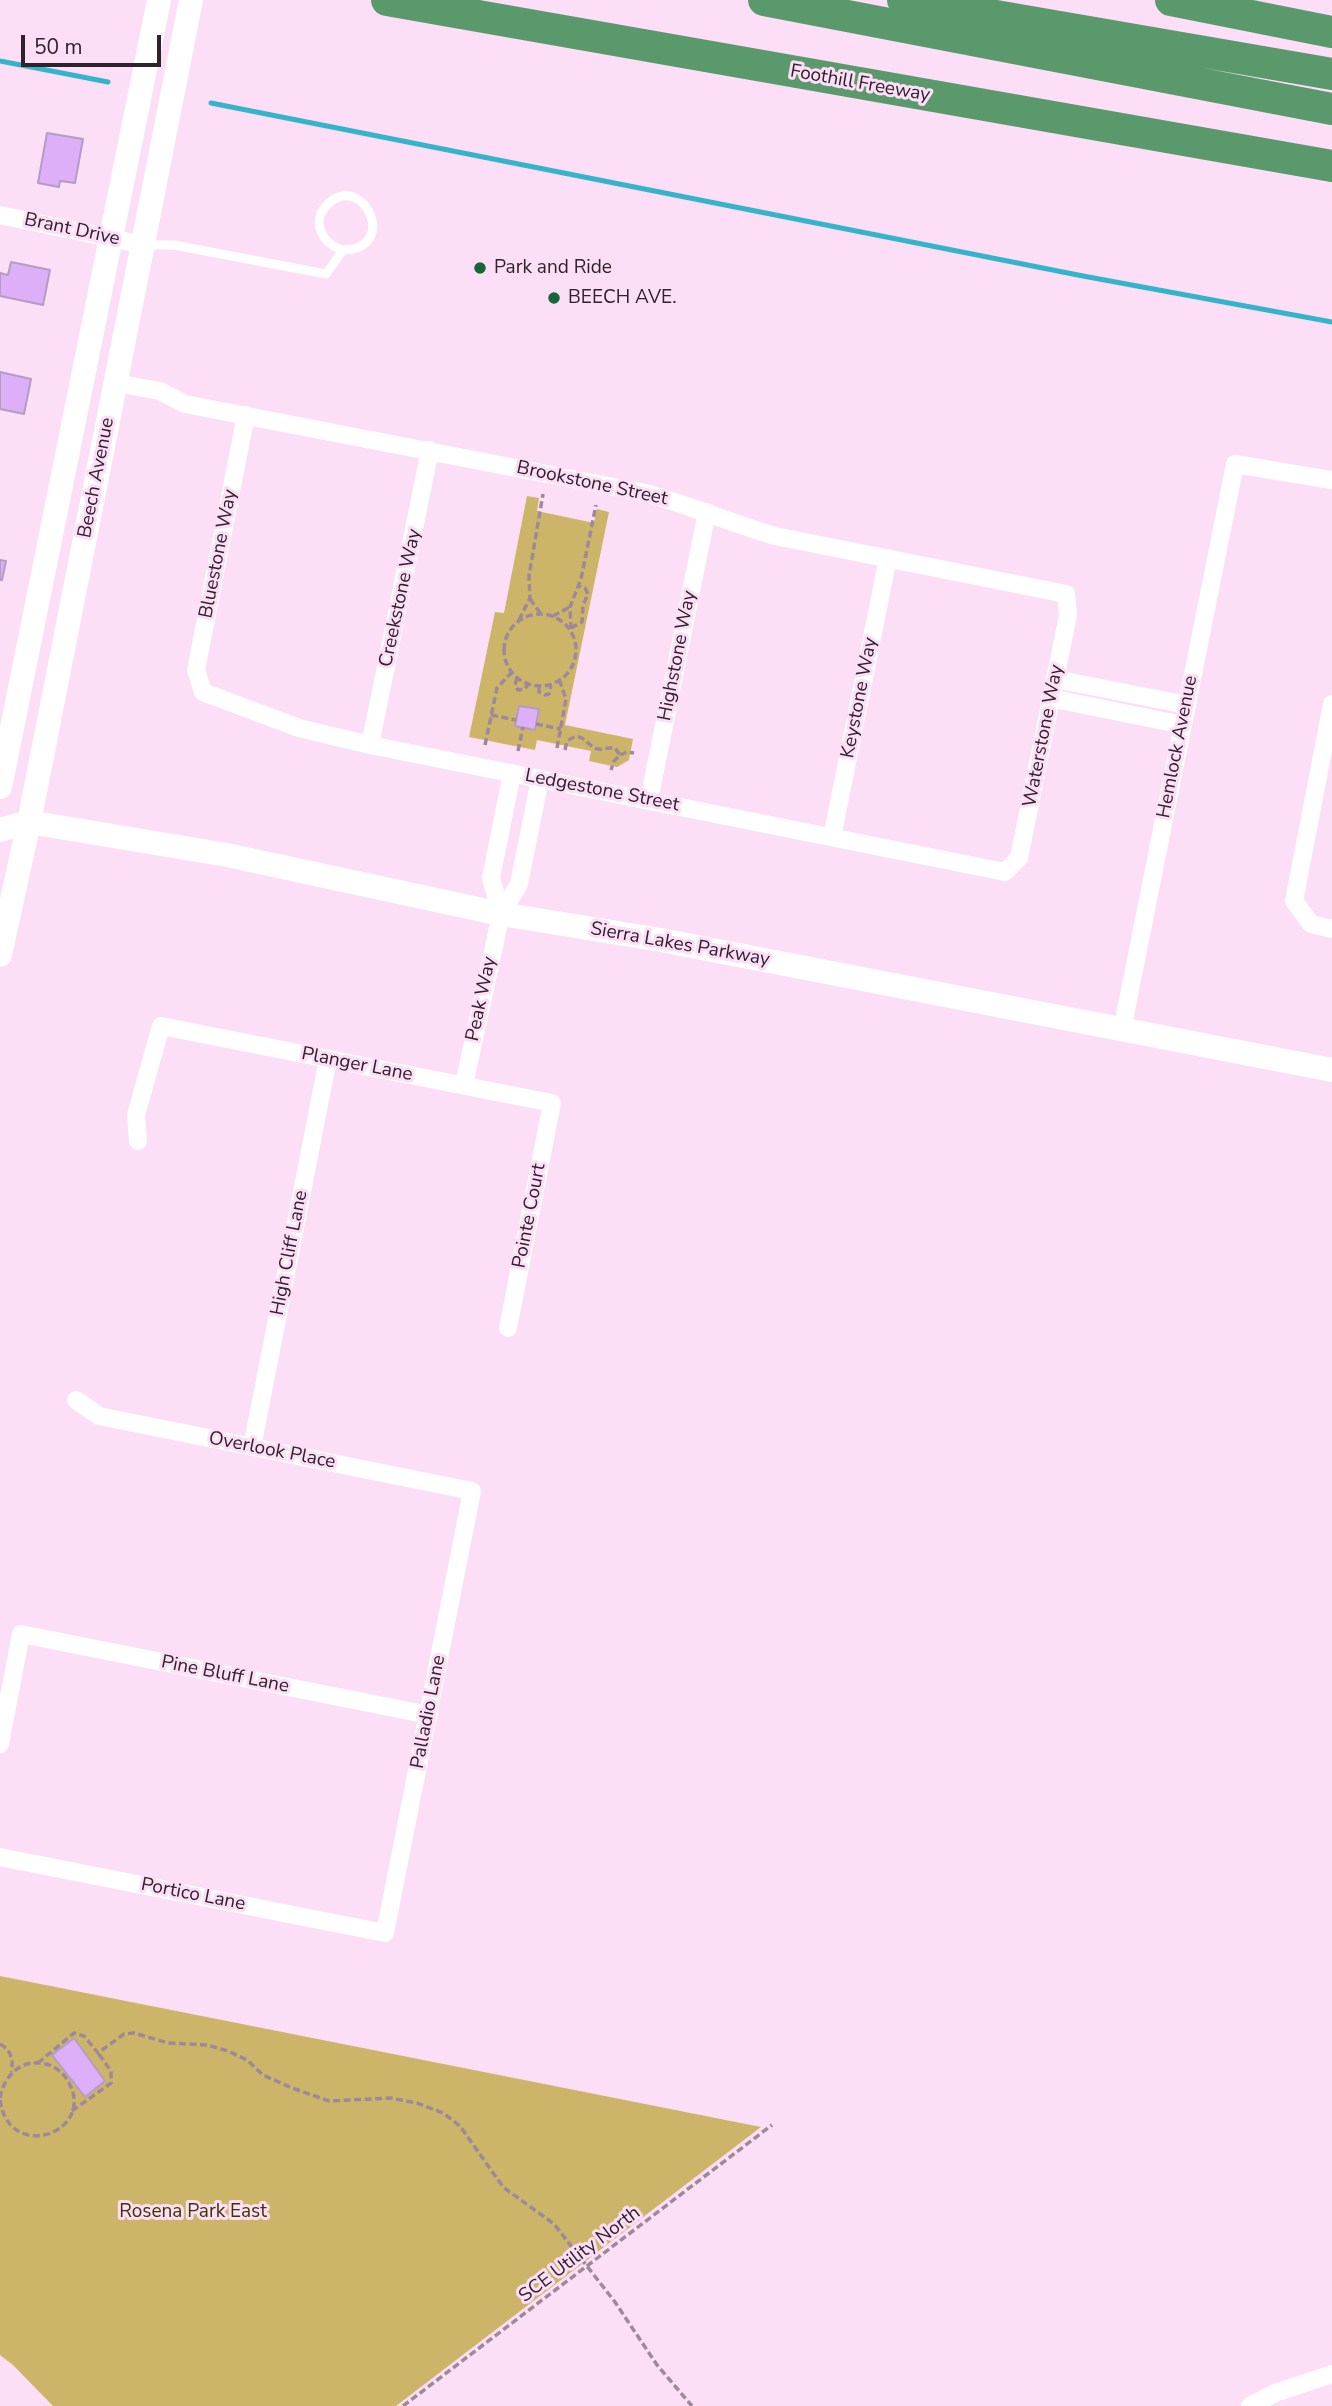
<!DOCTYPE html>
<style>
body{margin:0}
#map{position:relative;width:1332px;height:2406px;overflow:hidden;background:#fcdef6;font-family:"Nunito Sans",sans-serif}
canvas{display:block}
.scale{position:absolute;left:21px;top:35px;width:140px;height:32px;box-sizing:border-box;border:4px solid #30222d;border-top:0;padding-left:9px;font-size:21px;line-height:24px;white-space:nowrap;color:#30222d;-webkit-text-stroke:5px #fcdef6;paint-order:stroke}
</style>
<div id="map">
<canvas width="1332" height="2406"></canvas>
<div class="scale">50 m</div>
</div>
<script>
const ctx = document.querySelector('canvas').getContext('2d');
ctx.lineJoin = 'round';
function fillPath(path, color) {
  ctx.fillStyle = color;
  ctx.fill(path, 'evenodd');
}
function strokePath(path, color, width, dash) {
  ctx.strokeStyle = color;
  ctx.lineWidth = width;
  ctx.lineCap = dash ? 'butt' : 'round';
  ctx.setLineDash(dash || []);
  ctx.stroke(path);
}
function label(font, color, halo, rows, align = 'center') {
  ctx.font = font + ' "Nunito Sans",sans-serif';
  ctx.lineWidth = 6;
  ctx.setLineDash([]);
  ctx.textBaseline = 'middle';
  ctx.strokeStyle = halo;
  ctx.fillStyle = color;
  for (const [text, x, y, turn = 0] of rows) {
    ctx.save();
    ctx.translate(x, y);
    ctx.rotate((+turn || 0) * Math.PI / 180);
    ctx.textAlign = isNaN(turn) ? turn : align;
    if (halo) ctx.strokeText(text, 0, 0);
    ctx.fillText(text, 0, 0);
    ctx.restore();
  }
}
fillPath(new Path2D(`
 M527 496 539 498 537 511 594 523 597 509 609 512 565 725 633 739 629 760 617 767 589 761 591 751 537 740 535 750 469 737 495 612 504 613Z
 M0 1976 761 2127 396 2406H53L13 2365 0 2355Z`), '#ccb569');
strokePath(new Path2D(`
 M0 61 108 82
 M211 103 1083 276 1332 322`), '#34b4cb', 5);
const building = new Path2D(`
 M47 133 83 139 75 183 60 181 59 187 38 183Z
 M11 262 50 270 43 305 0 296V273L8 275Z
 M0 372 31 379 24 414 0 409Z
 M0 560 6 561 2 580H0Z
 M519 706 539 709 535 730 515 726Z
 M74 2038 105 2081 85 2097 52 2055Z`);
fillPath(building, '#dcaff8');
strokePath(building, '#b39dc1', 2);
strokePath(new Path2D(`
 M530 599 541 614
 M504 650a36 36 0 1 1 72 0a36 36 0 1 1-72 0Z
 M553 616 570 607
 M519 620 530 598 529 576 543 494
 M571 628 582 622 583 605 588 594 585 588 578 586
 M571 629 570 607 581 579 596 505
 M517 678 515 685 518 690 525 689 528 684
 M539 687V692L545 695 549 694 551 685
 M491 715 516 720
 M536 724 561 729
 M485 745 497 688 512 672
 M557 748 566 699 560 682
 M565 750 567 741C584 729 585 746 598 749 604 750 608 747 615 748L620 755 614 761 611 770
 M518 751 523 727
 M620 755 627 752 634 753
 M0 2044C11 2050 14 2060 11 2072
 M38 2063 74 2033 84 2036 98 2053 124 2034 134 2033 168 2043 207 2045 228 2051 247 2060 263 2075 292 2088 329 2101 391 2098 417 2103 443 2113 460 2126 503 2187 554 2224 615 2302 657 2365 692 2406
 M0 2098C4 2075 22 2058 46 2064 57 2067 66 2075 70 2085 94 2133 9 2163 0 2100
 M72 2111 111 2083V2071L98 2053
 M403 2406 772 2125`), '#9f889a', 3.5, [7, 3.5]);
strokePath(new Path2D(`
 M145 245H174L326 274 343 250C401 249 362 169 327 205 310 222 323 245 343 250`), '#fff', 9);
strokePath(new Path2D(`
 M0 215 144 245
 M116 383 160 391 185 404 645 493C689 505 731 523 775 536L1066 594 1068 615 1019 858 1005 872 370 745 299 728 203 692 196 670 246 415
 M1055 679 1187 705
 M1050 698 1183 725
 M1332 704 1294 901 1311 924 1332 929
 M370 745 430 450
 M649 800 707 512
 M832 837 888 558
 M501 914 491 878 512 773
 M1122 1030 1235 464 1332 480
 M464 1085 501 914 519 884 540 779
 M138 1141 136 1115 161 1026 552 1103 508 1328
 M252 1447 328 1059
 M0 1744 21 1634 429 1715
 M0 1857 385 1933 472 1491 99 1416 76 1400
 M1250 2406 1275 2393 1332 2374`), '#fff', 18);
strokePath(new Path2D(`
 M0 787 159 0
 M0 830 29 822 227 855 501 914 661 940 1332 1070
 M0 955 29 822 191 0`), '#fff', 24);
strokePath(new Path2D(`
 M387 0 1332 166
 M764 0 1332 109
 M903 0 1332 74
 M1171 0 1332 32`), '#59996c', 32);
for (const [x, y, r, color] of [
 [480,268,7,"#156737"],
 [554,298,7,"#156737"]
]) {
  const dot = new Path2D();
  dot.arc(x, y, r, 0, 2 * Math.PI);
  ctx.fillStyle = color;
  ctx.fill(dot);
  strokePath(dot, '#fcdef6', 2.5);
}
label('19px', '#30222d', '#fcdef6', [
 ["Foothill Freeway",860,84,10],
 ["Brant Drive",72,230,12],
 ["Beech Avenue",97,478,-79],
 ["Brookstone Street",592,484,12],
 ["Bluestone Way",219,554,-79],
 ["Creekstone Way",401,598,-78],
 ["Highstone Way",678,656,-79],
 ["Keystone Way",860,698,-79],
 ["Waterstone Way",1044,736,-79],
 ["Hemlock Avenue",1178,747,-79],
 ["Ledgestone Street",602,791,11],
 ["Sierra Lakes Parkway",680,945,10],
 ["Peak Way",482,999,-78],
 ["Planger Lane",357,1065,11],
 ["Pointe Court",530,1216,-79],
 ["High Cliff Lane",290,1253,-79],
 ["Overlook Place",272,1451,11],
 ["Pine Bluff Lane",225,1675,11],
 ["Palladio Lane",429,1712,-79],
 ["Portico Lane",193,1895,11],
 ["SCE Utility North",580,2255,-37]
]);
label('19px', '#30222d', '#fcdef6', [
 ["Park and Ride",494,268],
 ["BEECH AVE.",568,298]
], 'left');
label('19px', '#413300', '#fcdef6', [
 ["Rosena Park East",193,2212]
]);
</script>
